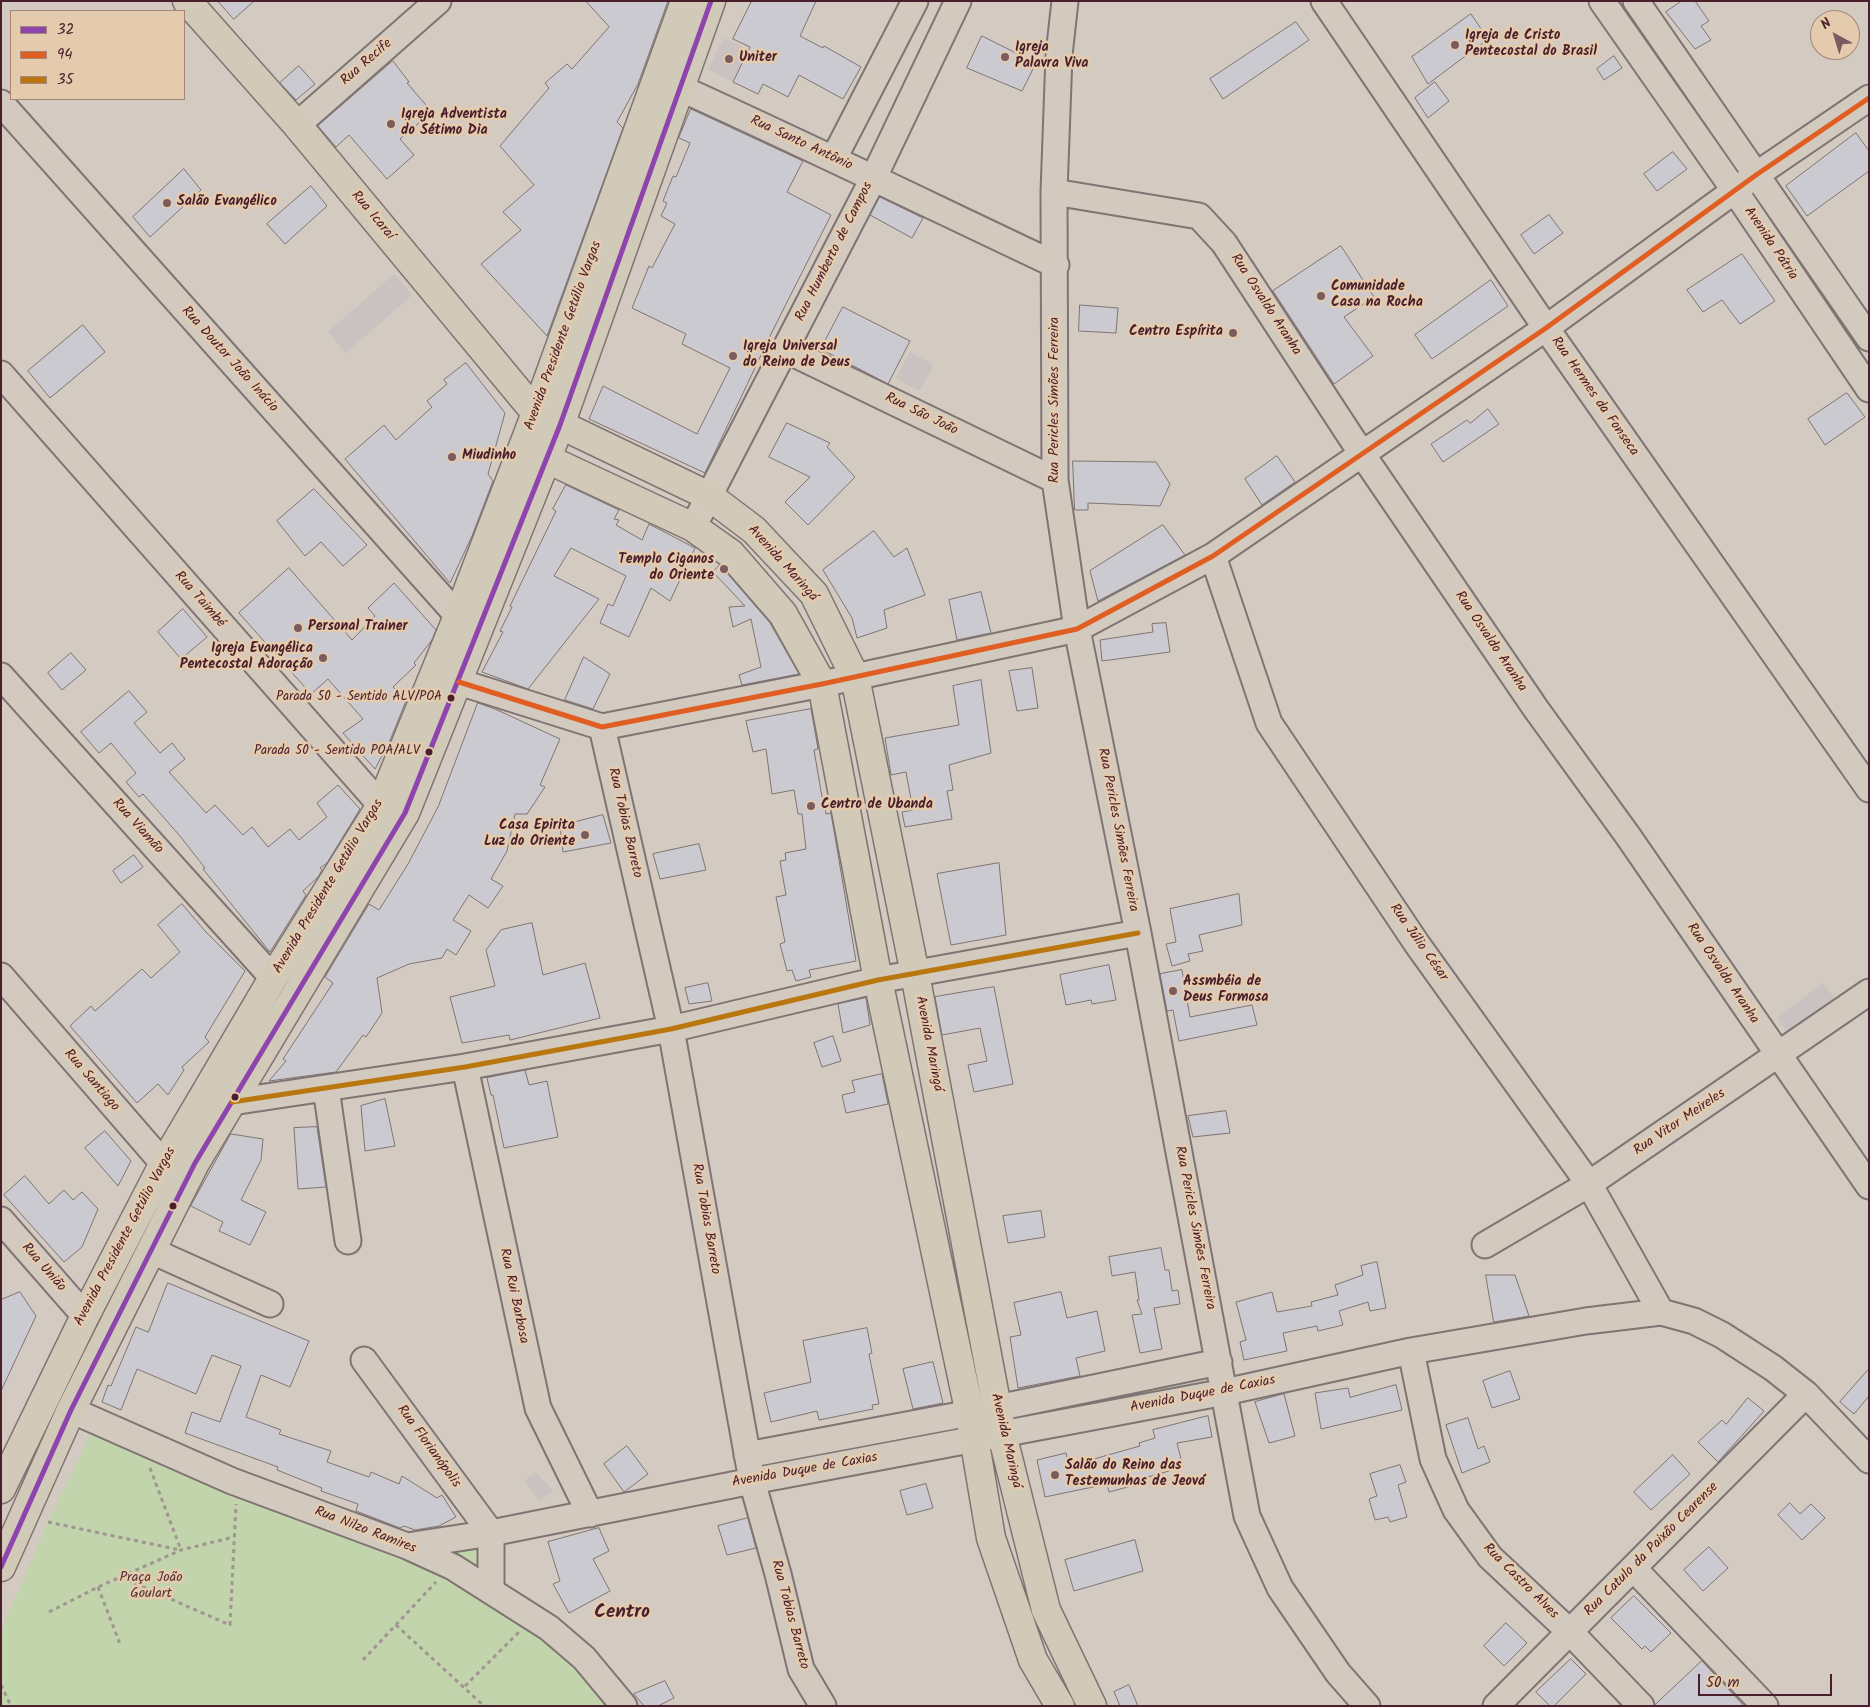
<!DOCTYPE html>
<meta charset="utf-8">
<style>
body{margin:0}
#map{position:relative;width:1870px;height:1707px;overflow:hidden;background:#d3cac2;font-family:Kalam,sans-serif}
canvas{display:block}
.frame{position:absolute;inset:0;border:2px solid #4a1f2b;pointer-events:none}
.legend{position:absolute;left:10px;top:10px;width:175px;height:90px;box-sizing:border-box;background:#e5cbad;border:1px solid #a78679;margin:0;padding:6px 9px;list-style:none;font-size:15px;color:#4a1f2b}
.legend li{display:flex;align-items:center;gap:10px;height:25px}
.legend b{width:25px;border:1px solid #a78679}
.north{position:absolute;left:1810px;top:10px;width:50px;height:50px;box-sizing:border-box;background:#e5cbad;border:1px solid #a78679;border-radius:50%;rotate:321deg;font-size:14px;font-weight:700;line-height:20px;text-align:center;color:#4a1f2b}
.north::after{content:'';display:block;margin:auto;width:18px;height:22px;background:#7a5b60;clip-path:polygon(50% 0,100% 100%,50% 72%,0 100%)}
.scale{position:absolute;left:1698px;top:1674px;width:134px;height:22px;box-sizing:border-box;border:2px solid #4a1f2b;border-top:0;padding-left:6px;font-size:15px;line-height:18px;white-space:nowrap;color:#4a1f2b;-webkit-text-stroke:4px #e5cbad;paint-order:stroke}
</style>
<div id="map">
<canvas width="1870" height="1707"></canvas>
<div class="frame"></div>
<ul class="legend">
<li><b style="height:6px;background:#8e44ad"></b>32</li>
<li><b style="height:6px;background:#e15e23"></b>94</li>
<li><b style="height:6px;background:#ba770f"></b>35</li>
</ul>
<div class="north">N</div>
<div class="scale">50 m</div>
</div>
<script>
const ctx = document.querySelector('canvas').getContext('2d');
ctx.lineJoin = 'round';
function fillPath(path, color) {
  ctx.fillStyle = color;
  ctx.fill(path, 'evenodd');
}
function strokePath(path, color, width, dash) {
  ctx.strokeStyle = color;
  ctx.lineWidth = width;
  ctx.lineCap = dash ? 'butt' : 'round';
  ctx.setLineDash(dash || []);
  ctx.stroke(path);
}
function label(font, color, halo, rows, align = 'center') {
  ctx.font = font + ' Kalam,sans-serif';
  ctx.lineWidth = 5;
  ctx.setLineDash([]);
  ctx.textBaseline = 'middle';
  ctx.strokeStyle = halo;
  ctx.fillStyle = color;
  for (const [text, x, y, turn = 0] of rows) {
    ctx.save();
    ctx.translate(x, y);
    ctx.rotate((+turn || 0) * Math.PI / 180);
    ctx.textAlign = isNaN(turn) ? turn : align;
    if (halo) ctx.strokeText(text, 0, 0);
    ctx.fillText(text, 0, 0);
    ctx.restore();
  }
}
fillPath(new Path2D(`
 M724 38 749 50 733 82 708 69Z
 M394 274 412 295 346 353 328 332Z
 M910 352 934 365 919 391 896 378Z
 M1823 983 1839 1005 1792 1039 1777 1018Z
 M535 1472 554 1491 540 1501 524 1481Z`), '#cac1c1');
fillPath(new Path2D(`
 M91 1433 296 1519 394 1555 480 1595 568 1651 612 1706H1V1631L48 1522Z
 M488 1541 485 1572 448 1556Z`), '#c1d4ac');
const building = new Path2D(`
 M218 1H254L234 19Z
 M586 1H668L638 84 617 122 623 128 547 336 481 264 521 230 503 212 534 185 500 146 549 88 545 83 567 64 572 69 609 27Z
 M752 1H816L800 36 823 48 824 46 861 67 843 99 799 75 788 97 763 84 758 94 733 82 750 47 733 39Z
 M1682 1H1695L1709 21 1701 26 1711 40 1695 49 1666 12Z
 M1471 14 1488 39 1428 84 1412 57Z
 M1296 22 1309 40 1223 99 1210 79Z
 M982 36 1036 63 1022 91 967 68Z
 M1614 56 1622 68 1604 80 1597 69Z
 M393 61 409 82 407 83 432 112 400 139 414 155 387 179 349 135 336 147 318 126Z
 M299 66 315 84 296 100 280 83Z
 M1435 82 1449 101 1428 118 1415 98Z
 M691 109 803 161 787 192 831 215 772 332 705 473 589 419 603 386 697 434 730 368 682 344 686 334 632 308 649 266 652 268 675 224 661 216 667 203 663 201 673 176 676 177 690 143 679 138Z
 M1856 133 1869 151V171L1807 216 1786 186Z
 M1673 152 1687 169 1657 191 1644 174Z
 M184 169 201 190 150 237 133 217Z
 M311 186 327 206 285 244 267 224Z
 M880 197 923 218 912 238 870 215Z
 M1549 215 1563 233 1534 254 1521 235Z
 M1341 246 1374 297 1344 317 1373 356 1334 384 1273 291Z
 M1742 254 1775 301 1740 324 1722 300 1703 312 1687 290Z
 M1491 280 1508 306 1432 359 1415 335Z
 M1080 305 1118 308 1116 333 1079 331Z
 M843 307 910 341 888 384 821 349Z
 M83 325 105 352 50 398 28 371Z
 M466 363 505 413 488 474 493 481 472 536 450 583 345 459 384 425 396 440 432 407 427 401 447 384 444 380Z
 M1847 393 1865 417 1825 445 1808 419Z
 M1488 409 1499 424 1443 462 1431 444 1467 420 1470 423Z
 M787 423 830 443 827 447 855 477 808 525 785 502 810 477 769 457Z
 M1277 456 1295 482 1262 505 1245 479Z
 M1073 461 1156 462 1170 484 1160 506 1088 503V510H1075Z
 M566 485 619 510 614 519 619 520 616 525 642 540 649 524 695 548 670 601 651 588 629 637 600 623 608 604 613 606 626 576 571 548 554 576 599 599 528 689 482 672 503 632 500 631 512 607 510 606 556 511 553 509Z
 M314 489 367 545 343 566 321 542 305 556 277 521Z
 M1163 525 1185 555 1098 601 1090 571Z
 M874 531 894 557 907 548 925 595 884 610 887 628 857 638 852 618 823 570Z
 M720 565 770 623 799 674 742 685 739 675 761 667 751 619 733 627 729 607 745 606 713 572Z
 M289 568 352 640 375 616 368 608 394 583 436 630 432 640 414 663 416 665 393 687 406 701 389 743 375 769 343 733 363 719 328 679 311 694 239 613Z
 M981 592 991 633 957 640 949 600Z
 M183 609 207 637 181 659 158 632Z
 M1166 623 1170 652 1102 661 1100 640 1153 632 1152 624Z
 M71 653 86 670 62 690 48 673Z
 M584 657 610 674 593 709 565 700Z
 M1032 668 1038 708 1017 711 1009 671Z
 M981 680 991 753 949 765 953 790 947 791 952 819 905 827 902 812 913 810 906 772 891 775 885 738 959 725 953 686Z
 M129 691 147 712 134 723 160 753 172 743 185 759 169 772 206 813 215 805 243 835 252 827 268 847 290 829 299 840 327 817 317 803 338 785 360 809 327 863 320 868 322 870 318 877 303 891 306 895 270 952 203 869 205 868 180 836 143 794 139 797 126 782 136 773 111 743 99 753 81 732Z
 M478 703 495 709 560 739 540 785 545 787 527 814H515L507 851 491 879 503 886 488 908 469 895 453 920 471 931 456 955 447 949 442 958 409 964 377 978 382 1013 366 1037 363 1035 336 1072 269 1081 286 1061 283 1059 333 983 325 977 369 904 379 910 408 864 438 807Z
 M811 709 818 749 814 750 822 797H823L826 814 831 813 856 961 809 970 811 977 796 981 792 970 787 971 780 944 785 942 776 897 786 895 780 861 786 860 785 853 806 849 802 814H798L794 790 772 794 766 749 753 752 746 721Z
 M603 815 611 843 563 852 560 826Z
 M699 844 706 870 660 879 653 854Z
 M134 855 143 867 121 883 113 871Z
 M999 863 1006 935 951 945 937 874Z
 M1239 894 1242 925 1199 935 1203 951 1188 954 1190 961 1172 966 1166 944 1176 942 1170 909Z
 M182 904 205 931 245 971 205 1037 209 1042 182 1067 184 1070 168 1095 158 1084 137 1103 70 1026 91 1006 95 1011 142 969 151 978 180 952 158 925Z
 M532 923 543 975 585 963 600 1018 510 1040 509 1035 462 1043 450 997 495 986 486 950 501 930Z
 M1109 965 1116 1000 1092 1004 1091 1000 1066 1005 1060 975Z
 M1182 970 1190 1017 1252 1005 1257 1025 1179 1041 1173 1010 1167 1011 1160 974Z
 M708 983 712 1001 689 1004 685 988Z
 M994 987 1013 1084 974 1092 968 1065 987 1061 980 1028 942 1035 935 997Z
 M866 998 870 1025 843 1033 838 1004Z
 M833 1036 841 1061 822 1067 814 1043Z
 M525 1070 529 1085 547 1081 558 1137 504 1148 493 1095H491L487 1078Z
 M882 1074 888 1104 846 1113 842 1095 855 1092 852 1081Z
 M385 1099 395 1146 365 1151 361 1106Z
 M1226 1111 1230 1133 1193 1137 1188 1116Z
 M317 1127 326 1187 298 1189 294 1128Z
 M105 1131 131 1161 118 1186 85 1148Z
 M231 1134 263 1139 261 1160 241 1200 266 1212 250 1245 219 1231 223 1222 191 1206Z
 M25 1176 49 1204 64 1190 73 1200 82 1192 98 1209 82 1247 64 1262 4 1195Z
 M1041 1211 1045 1237 1008 1243 1003 1216Z
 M1161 1248 1165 1270H1169L1172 1291 1178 1290 1180 1304 1154 1308 1162 1349 1140 1353 1132 1315 1142 1314 1137 1300H1139L1135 1272 1112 1276 1109 1257Z
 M1377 1262 1386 1308 1370 1311 1368 1302 1339 1311 1343 1325 1318 1331 1317 1326 1283 1333 1287 1351 1244 1360 1240 1342 1246 1340 1236 1302 1272 1292 1277 1312 1312 1306 1311 1302 1338 1295 1335 1285 1363 1275 1361 1266Z
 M1486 1275H1515L1529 1316 1494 1322Z
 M168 1283 309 1341 290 1387 261 1375 246 1417 281 1430 279 1434 331 1451 327 1462 369 1477 371 1472 399 1484 402 1476 437 1498 442 1495 456 1517 439 1526 415 1530 404 1526 400 1528 356 1511 358 1504 321 1491 322 1488 277 1470 278 1467 185 1433 192 1412 220 1422 241 1366 212 1355 196 1394 137 1369 121 1410 102 1402 108 1385 111 1386 136 1327 148 1332Z
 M20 1292 36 1316 1 1391V1300Z
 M1061 1292 1067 1318 1097 1311 1105 1351 1076 1358 1080 1376 1018 1388 1010 1337 1021 1335 1014 1303Z
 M867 1328 872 1353 869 1354 879 1404 872 1405 873 1409 819 1420 817 1411 771 1422 764 1393 811 1382 803 1341Z
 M933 1362 943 1403 913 1409 903 1369Z
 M1869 1369V1396L1854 1414 1840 1402Z
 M1510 1371 1520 1399 1492 1408 1483 1381Z
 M1396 1385 1402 1410 1321 1429 1315 1393 1348 1388 1350 1397Z
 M1284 1394 1295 1436 1269 1443 1255 1402Z
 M1748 1398 1764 1411 1718 1462 1698 1442 1722 1420 1726 1424Z
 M1208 1416 1212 1437 1177 1443 1183 1467 1134 1481 1135 1485 1109 1492 1107 1484 1045 1497 1037 1460 1066 1453 1069 1466 1140 1446 1139 1443 1155 1438 1153 1430Z
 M1468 1418 1478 1449 1484 1446 1490 1462 1462 1473 1446 1425Z
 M627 1446 648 1474 624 1492 604 1464Z
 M1673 1455 1690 1474 1651 1510 1634 1492Z
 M1400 1465 1406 1482 1398 1485 1407 1517 1390 1522 1388 1517 1375 1520 1369 1499 1377 1496 1370 1474Z
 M926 1484 933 1508 907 1515 900 1491Z
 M1790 1503 1800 1514 1811 1504 1825 1518 1802 1540 1778 1515Z
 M748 1518 756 1548 727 1555 718 1526Z
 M599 1528 609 1551 593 1559 610 1591 569 1613 553 1584 560 1581 548 1542Z
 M1135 1540 1143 1571 1074 1591 1065 1560Z
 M1709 1547 1728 1568 1703 1591 1684 1570Z
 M1634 1596 1671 1633 1651 1652 1645 1646 1642 1649 1611 1618Z
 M1506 1623 1527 1643 1504 1666 1484 1646Z
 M1571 1659 1586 1674 1554 1706H1550L1536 1692Z
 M1702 1661 1744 1706H1655V1705Z
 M665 1681 674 1698 658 1706H644L634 1694Z
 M1129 1685 1138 1706H1120L1114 1692Z`);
fillPath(building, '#cacad0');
strokePath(building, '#807472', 1);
const minor = new Path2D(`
 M1065 1 1059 55 1054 192 1055 480 1077 629 1138 933 1247 1516 1280 1588 1338 1673 1367 1706
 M1324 1 1546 328 1869 789
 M1602 1 1735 191 1869 389
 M1636 1 1869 338
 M680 88C806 145 931 206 1056 265
 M1 103 458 616
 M297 125 438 1
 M834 158 915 1
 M1054 192 1199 216 1224 243 1362 454 1536 709 1628 836 1869 1186
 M786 350 1055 480
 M1 374 393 819
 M693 527 873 179 958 1
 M1213 556 1269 723 1417 944 1589 1184 1661 1312
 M1 676 273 978
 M459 682 602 727 822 684 1077 629 1213 556 1546 328 1756 175 1869 98
 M602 727 671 1029 752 1481 778 1574 801 1669 823 1706
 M1 976 176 1178
 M465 1067 538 1408 590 1514
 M326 1088 348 1241
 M232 1102 465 1067 671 1029 878 980 1138 933
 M1 1220 85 1316
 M1485 1245 1589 1184 1869 992
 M150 1250 270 1304
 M1411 1351 1433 1459 1456 1510 1490 1557 1570 1632 1641 1706
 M364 1360 491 1533
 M71 1410 232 1481 407 1546 453 1567 549 1628 584 1658 624 1706
 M747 1455 997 1408 1219 1362
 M407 1546 491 1533 752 1481 1225 1392 1411 1351 1586 1321 1661 1312 1694 1321 1722 1335 1773 1368 1806 1394 1869 1460
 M1634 1569 1765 1706
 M491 1590V1533
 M1496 1706 1806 1394`);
const major = new Path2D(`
 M187 1 297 125 536 413 709 496 754 530 814 594 855 677 915 974 1002 1434 1046 1610 1092 1706
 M530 451 693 527 731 554 783 614 822 684 878 980 970 1414 991 1538 1033 1660 1060 1706
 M1 1489 85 1316 163 1165 273 978 380 807 458 616 536 413 685 1
 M1 1567 71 1410 195 1163 405 813 560 425 711 1`);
strokePath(minor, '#807472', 29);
strokePath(major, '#807472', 31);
strokePath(new Path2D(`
 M150 1468 181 1550
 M48 1522 180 1550
 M120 1577 230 1625 236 1504
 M98 1587 120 1644
 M49 1612 98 1587 181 1550 234 1537
 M396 1625 484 1706
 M363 1660 436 1582
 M1 1685 11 1706
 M465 1686 519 1632`), '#a19591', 3, [4, 4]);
strokePath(minor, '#d3cabf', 25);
strokePath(major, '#d2cab8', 28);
strokePath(new Path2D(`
 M1 1567 71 1410 195 1163 405 813 560 425 711 1`), '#8e44ad', 5);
strokePath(new Path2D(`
 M459 682 602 727 822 684 1077 629 1213 556 1546 328 1756 175 1869 98`), '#e15e23', 5);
strokePath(new Path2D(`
 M232 1102 465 1067 671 1029 878 980 1138 933`), '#ba770f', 5);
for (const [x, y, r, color] of [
 [1455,45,5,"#7a5b60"],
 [1005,57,5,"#7a5b60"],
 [729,59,5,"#7a5b60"],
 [391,124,5,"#7a5b60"],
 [167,203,5,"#7a5b60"],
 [1321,296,5,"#7a5b60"],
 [1233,333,5,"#7a5b60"],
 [733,356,5,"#7a5b60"],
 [452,457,5,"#7a5b60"],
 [724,569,5,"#7a5b60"],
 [298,628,5,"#7a5b60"],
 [323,658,5,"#7a5b60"],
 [451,698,4.5,"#4a1f2b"],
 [429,752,4.5,"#4a1f2b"],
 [811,806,5,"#7a5b60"],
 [585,835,5,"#7a5b60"],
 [1173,991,5,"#7a5b60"],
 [235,1097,4.5,"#4a1f2b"],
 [173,1206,4.5,"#4a1f2b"],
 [1055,1475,5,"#7a5b60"]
]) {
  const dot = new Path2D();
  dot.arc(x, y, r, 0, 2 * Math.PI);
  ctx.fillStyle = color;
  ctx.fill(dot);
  strokePath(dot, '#e5cbad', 2);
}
label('13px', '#4a1f2b', '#e5cbad', [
 ["Parada 50 - Sentido ALV/POA",442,698],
 ["Parada 50 - Sentido POA/ALV",420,752]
], 'right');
label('bold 14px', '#4a1f2b', '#e5cbad', [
 ["Igreja de Cristo",1465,37],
 ["Pentecostal do Brasil",1465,53],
 ["Igreja",1015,49],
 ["Palavra Viva",1015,65],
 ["Uniter",739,59],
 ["Igreja Adventista",401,116],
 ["do Sétimo Dia",401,132],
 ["Salão Evangélico",177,203],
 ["Comunidade",1331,288],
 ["Casa na Rocha",1331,304],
 ["Centro Espírita",1223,333,"right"],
 ["Igreja Universal",743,348],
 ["do Reino de Deus",743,364],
 ["Miudinho",462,457],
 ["Templo Ciganos",714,561,"right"],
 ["do Oriente",714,577,"right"],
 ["Personal Trainer",308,628],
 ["Igreja Evangélica",313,650,"right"],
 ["Pentecostal Adoração",313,666,"right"],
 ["Centro de Ubanda",821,806],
 ["Casa Epirita",575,827,"right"],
 ["Luz do Oriente",575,843,"right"],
 ["Assmbéia de",1183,983],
 ["Deus Formosa",1183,999],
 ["Salão do Reino das",1065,1467],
 ["Testemunhas de Jeová",1065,1483]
], 'left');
label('14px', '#4a1f2b', '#e5cbad', [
 ["Rua Recife",367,63,-41],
 ["Rua Santo Antônio",801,144,25],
 ["Rua Icaraí",372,216,50],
 ["Avenida Pátria",1770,244,56],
 ["Rua Humberto de Campos",835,252,-63],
 ["Rua Osvaldo Aranha",1265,305,57],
 ["Avenida Presidente Getúlio Vargas",564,336,-70],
 ["Rua Doutor João Inácio",229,360,48],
 ["Rua Hermes da Fonseca",1594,397,55],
 ["Rua Pericles Simões Ferreira",1056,400,-90],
 ["Rua São João",921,415,26],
 ["Avenida Maringá",782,564,48],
 ["Rua Taimbé",199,600,49],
 ["Rua Osvaldo Aranha",1490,642,56],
 ["Rua Tobias Barreto",624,823,77],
 ["Rua Viamão",137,827,48],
 ["Rua Pericles Simões Ferreira",1117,830,79],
 ["Avenida Presidente Getúlio Vargas",329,887,-59],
 ["Rua Júlio César",1418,943,55],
 ["Rua Osvaldo Aranha",1722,974,56],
 ["Avenida Maringá",928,1044,79],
 ["Rua Santiago",91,1081,49],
 ["Rua Vitor Meireles",1680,1123,-34],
 ["Rua Tobias Barreto",705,1219,80],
 ["Rua Pericles Simões Ferreira",1194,1228,79],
 ["Avenida Presidente Getúlio Vargas",126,1237,-62],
 ["Rua União",43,1268,49],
 ["Rua Rui Barbosa",513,1296,78],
 ["Avenida Duque de Caxias",1203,1395,-11],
 ["Avenida Maringá",1005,1441,77],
 ["Rua Florianópolis",428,1447,54],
 ["Avenida Duque de Caxias",805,1471,-10],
 ["Rua Nilzo Ramires",365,1531,21],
 ["Rua Catulo da Paixão Cearense",1652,1550,-45],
 ["Rua Castro Alves",1520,1582,45],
 ["Rua Tobias Barreto",789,1615,75]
]);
label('14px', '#543236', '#e5cbad', [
 ["Praça João",151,1579],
 ["Goulart",151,1595]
]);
label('bold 19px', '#4a1f2b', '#e5cbad', [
 ["Centro",622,1614]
]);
</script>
